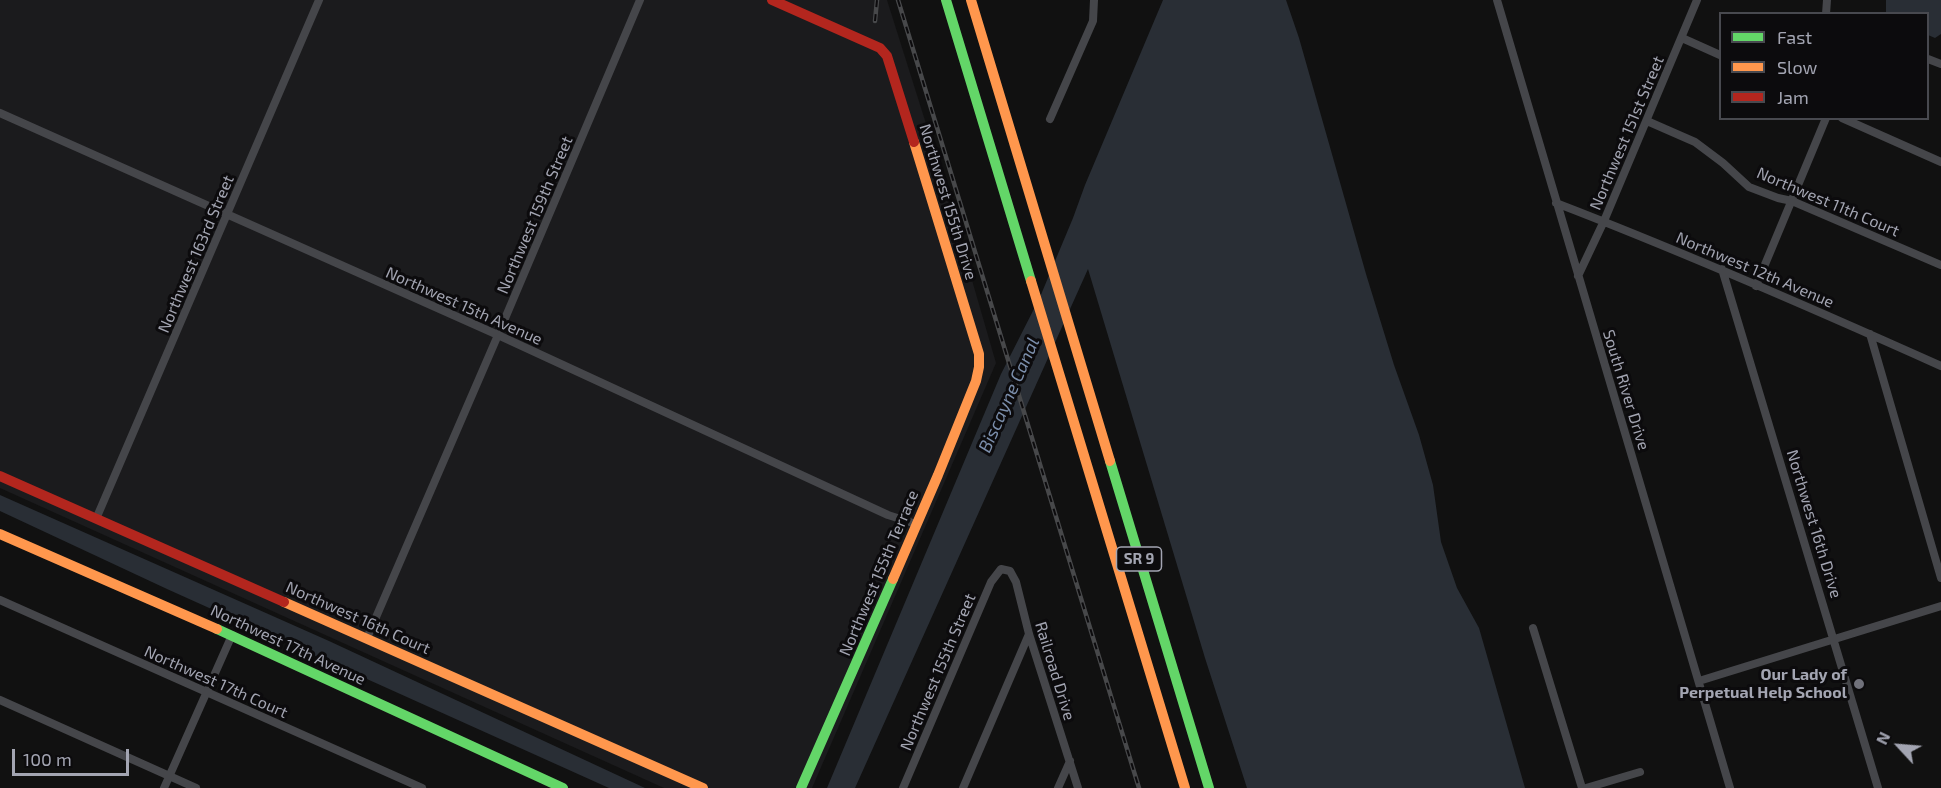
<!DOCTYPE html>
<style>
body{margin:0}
#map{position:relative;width:1941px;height:788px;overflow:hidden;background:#111;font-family:"Exo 2",sans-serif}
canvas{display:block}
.legend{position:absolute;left:1719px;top:12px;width:210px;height:108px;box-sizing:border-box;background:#0c0b0d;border:2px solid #48494f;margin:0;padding:8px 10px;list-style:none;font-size:18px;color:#a3a5b2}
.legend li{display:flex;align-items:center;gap:12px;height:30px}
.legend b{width:30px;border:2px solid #48494f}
.north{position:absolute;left:1869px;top:716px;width:60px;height:60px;-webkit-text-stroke:4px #0c0b0d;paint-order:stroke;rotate:296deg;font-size:16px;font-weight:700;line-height:24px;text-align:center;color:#a3a5b2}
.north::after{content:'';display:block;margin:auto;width:21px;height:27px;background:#a3a5b2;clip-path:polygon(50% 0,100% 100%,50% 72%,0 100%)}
.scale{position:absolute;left:12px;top:749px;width:117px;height:27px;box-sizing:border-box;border:3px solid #a3a5b2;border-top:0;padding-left:8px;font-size:18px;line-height:21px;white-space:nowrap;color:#a3a5b2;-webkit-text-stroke:4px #0c0b0d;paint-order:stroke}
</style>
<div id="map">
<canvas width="1941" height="788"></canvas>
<ul class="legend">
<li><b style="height:8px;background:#63d668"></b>Fast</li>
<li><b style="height:8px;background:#ff974d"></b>Slow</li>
<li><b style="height:8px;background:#b3261e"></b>Jam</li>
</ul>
<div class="north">N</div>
<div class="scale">100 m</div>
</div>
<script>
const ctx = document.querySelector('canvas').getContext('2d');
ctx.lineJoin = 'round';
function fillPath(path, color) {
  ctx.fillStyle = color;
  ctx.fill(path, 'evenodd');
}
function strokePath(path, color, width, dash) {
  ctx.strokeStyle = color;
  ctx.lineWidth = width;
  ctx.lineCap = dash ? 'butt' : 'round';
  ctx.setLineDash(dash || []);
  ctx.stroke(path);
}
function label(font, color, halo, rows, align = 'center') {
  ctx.font = font + ' "Exo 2",sans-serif';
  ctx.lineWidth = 6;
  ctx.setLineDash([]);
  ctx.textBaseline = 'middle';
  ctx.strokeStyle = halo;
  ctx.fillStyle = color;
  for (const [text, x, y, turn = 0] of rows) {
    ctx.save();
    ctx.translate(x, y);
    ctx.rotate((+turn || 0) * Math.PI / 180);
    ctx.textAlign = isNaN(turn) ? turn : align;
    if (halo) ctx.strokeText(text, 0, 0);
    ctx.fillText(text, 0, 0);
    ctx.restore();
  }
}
fillPath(new Path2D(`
 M0 0H887L934 149 996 363 812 788H664L0 488Z`), '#1b1b1d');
fillPath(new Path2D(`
 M1163 0H1286L1299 38 1366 274 1394 365 1419 435 1433 485 1441 542 1457 588 1479 628 1525 788H1247L1205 658 1088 269 855 788H827L1001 374 1040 297 1073 218 1085 185Z
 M1886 0H1941V34L1935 38 1928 35V14L1886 13Z
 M0 495 329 641 645 788H609L167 589 0 511Z`), '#292e35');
strokePath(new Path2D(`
 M1497 0 1730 788
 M1826 14 1827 0
 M1682 38 1720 55
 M1928 59 1941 64
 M0 113 498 335 888 515 916 524
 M1842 118 1941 162
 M1050 119 1093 21 1094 0
 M1647 121 1695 142 1723 163 1749 187 1778 198 1792 201 1941 265
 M1556 203C1686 253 1814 309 1941 366
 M1722 269 1878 788
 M1578 276 1604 221 1697 0
 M1756 286 1826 118
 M1870 334 1941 578
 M96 519 319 0
 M0 600 422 788
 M1533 628 1582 788
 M367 638 498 335 640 0
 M1699 681 1941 606
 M0 700 196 788
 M164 788 232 635
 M903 788 991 582 1001 569 1010 571 1016 582 1029 634 1078 788
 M963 788 1029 634
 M1058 788 1070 761
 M1586 788 1640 772`), '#45464a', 8);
strokePath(new Path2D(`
 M946 0 1031 281
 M1110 461 1209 788
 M217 629 563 788
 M801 788 893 579`), '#63d668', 10);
strokePath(new Path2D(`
 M971 0 1110 461
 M1031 281 1185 788
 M0 534 217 629
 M893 579 938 475 976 381 979 367V354L914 142
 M284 602 703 788`), '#ff974d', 10);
strokePath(new Path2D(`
 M772 0 880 48 887 56 914 142
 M0 476 284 602`), '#b3261e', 10);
const rail = new Path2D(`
 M898 0 1139 788
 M875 21 877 0`);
strokePath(rail, '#47484a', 4.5);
strokePath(rail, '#0c0b0d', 2, [7]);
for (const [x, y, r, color] of [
 [1859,684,6,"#70717a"]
]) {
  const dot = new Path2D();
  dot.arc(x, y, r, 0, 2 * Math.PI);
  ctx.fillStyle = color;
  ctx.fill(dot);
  strokePath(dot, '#0c0b0d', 2);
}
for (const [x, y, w] of [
 [1139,559,45]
]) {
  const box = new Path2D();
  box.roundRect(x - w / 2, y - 12, w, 24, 4.5);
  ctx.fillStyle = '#0c0b0d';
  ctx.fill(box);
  strokePath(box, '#a3a5b2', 1.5);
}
label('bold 15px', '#a3a5b2', null, [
 ["SR 9",1139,559]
]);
label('16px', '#a3a5b2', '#0c0b0d', [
 ["Northwest 151st Street",1627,133,-67],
 ["Northwest 155th Drive",948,202,73],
 ["Northwest 11th Court",1828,202,23],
 ["Northwest 159th Street",535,215,-67],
 ["Northwest 163rd Street",196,254,-67],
 ["Northwest 12th Avenue",1755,270,23],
 ["Northwest 15th Avenue",464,306,24],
 ["South River Drive",1626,390,73],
 ["Northwest 16th Drive",1814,524,73],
 ["Northwest 155th Terrace",879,573,-67],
 ["Northwest 16th Court",358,618,24],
 ["Northwest 17th Avenue",288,645,25],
 ["Railroad Drive",1055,671,73],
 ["Northwest 155th Street",938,672,-67],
 ["Northwest 17th Court",216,682,24]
]);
label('bold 16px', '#a3a5b2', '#0c0b0d', [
 ["Our Lady of",1847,675],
 ["Perpetual Help School",1847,693]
], 'right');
label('italic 18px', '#7b8eab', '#0c0b0d', [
 ["Biscayne Canal",1009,395,-66]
]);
</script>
